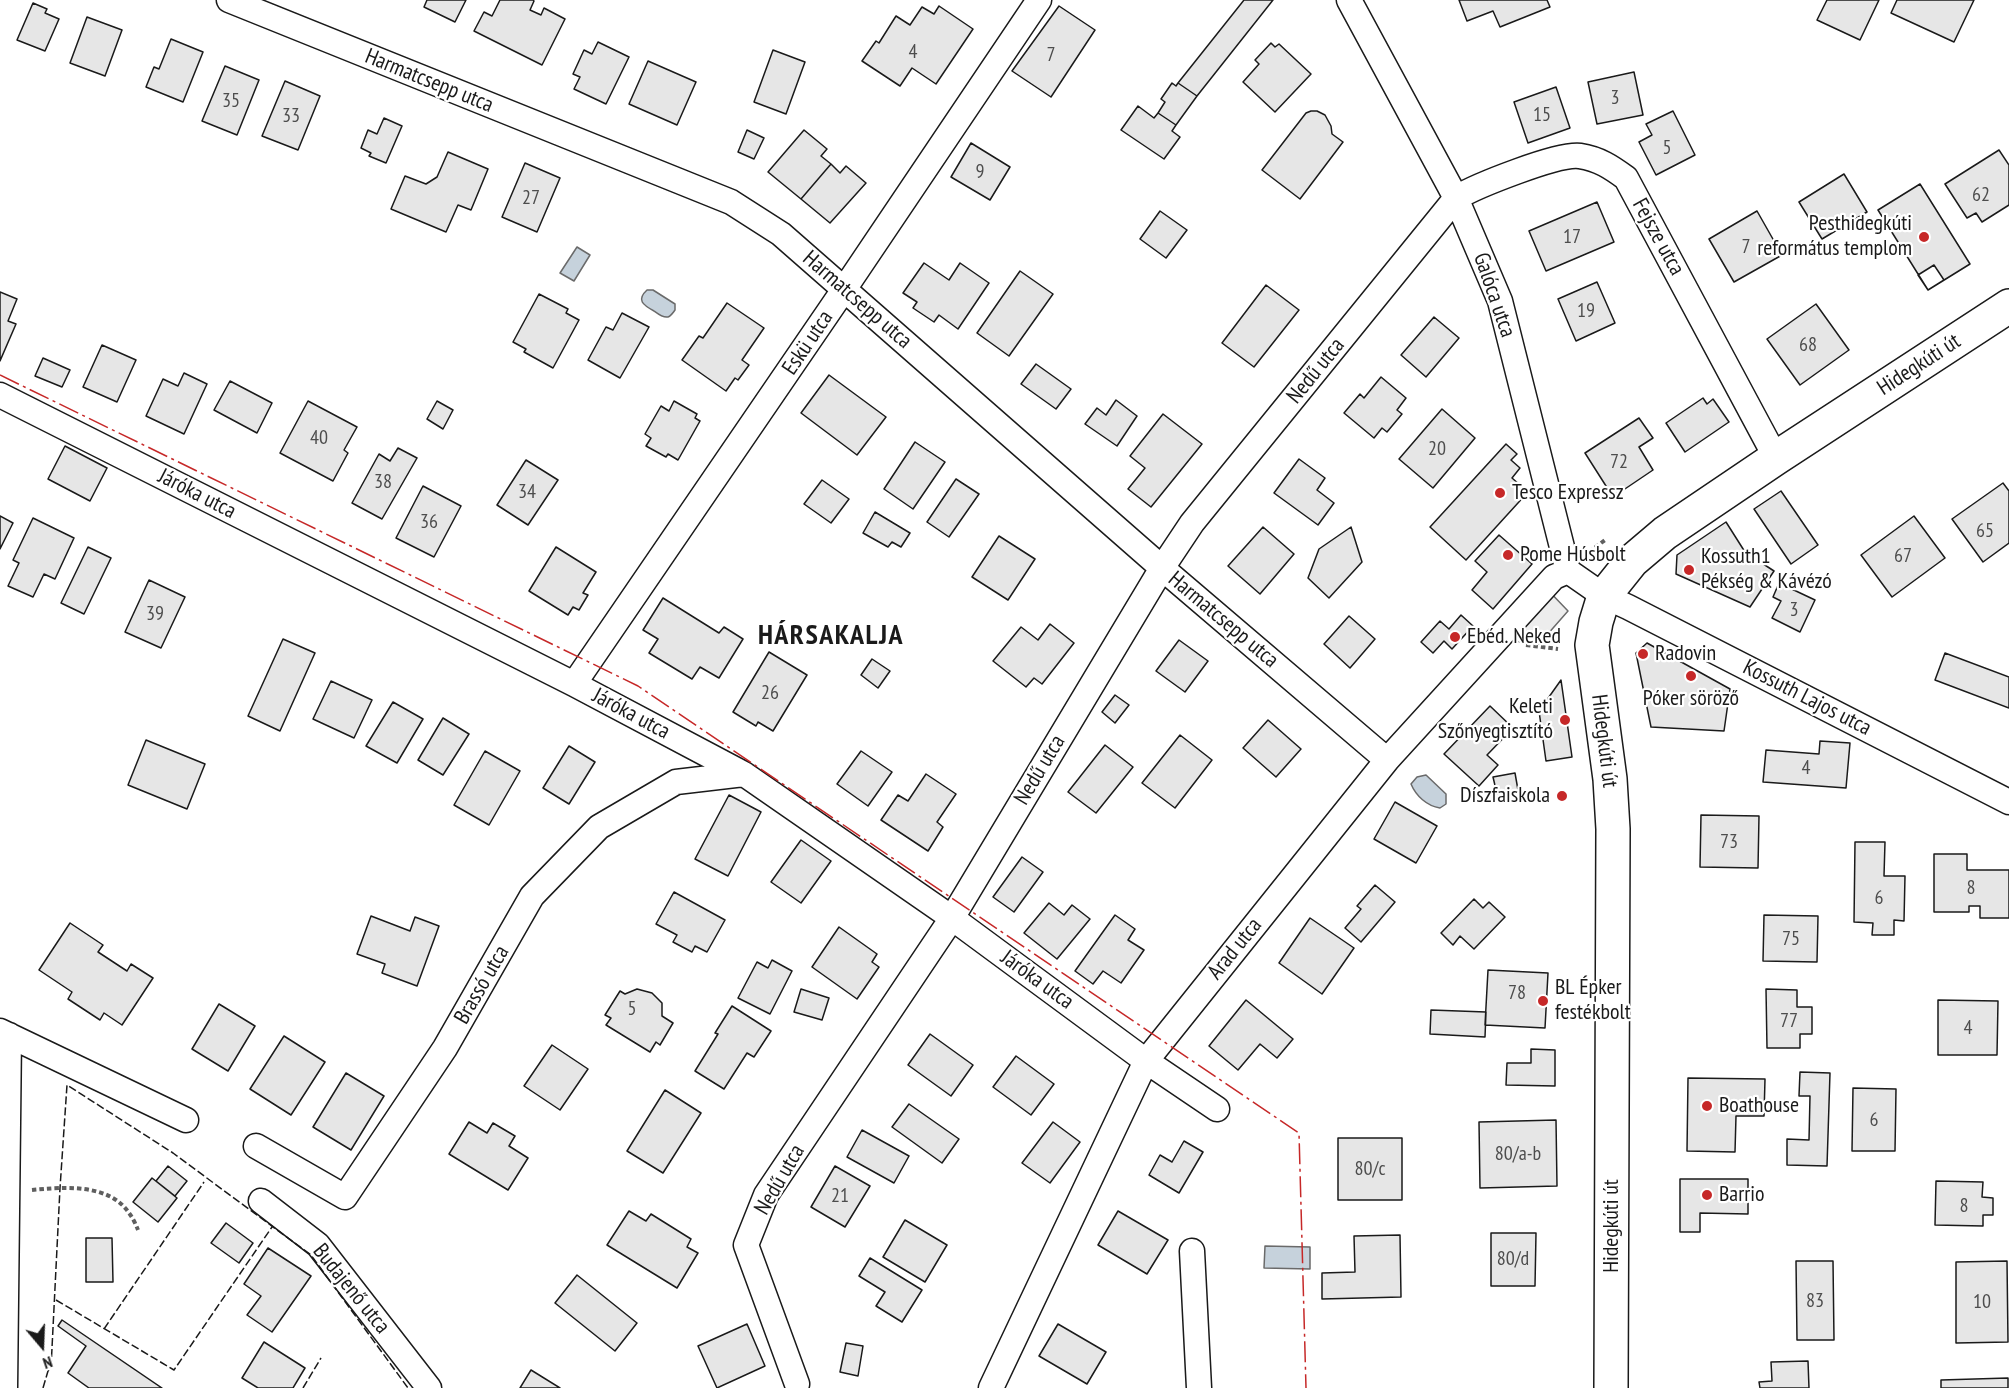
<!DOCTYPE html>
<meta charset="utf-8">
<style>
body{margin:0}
#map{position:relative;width:2009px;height:1388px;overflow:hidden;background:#fff;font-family:"PT Sans Narrow",sans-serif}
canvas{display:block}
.north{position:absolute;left:12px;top:1316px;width:60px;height:60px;-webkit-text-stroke:4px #fff;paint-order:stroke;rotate:161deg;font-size:16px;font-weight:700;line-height:24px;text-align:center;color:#1a1a1a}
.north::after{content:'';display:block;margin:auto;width:21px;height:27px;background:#1a1a1a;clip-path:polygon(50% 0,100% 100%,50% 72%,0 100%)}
</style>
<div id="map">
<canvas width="2009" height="1388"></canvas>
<div class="north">N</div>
</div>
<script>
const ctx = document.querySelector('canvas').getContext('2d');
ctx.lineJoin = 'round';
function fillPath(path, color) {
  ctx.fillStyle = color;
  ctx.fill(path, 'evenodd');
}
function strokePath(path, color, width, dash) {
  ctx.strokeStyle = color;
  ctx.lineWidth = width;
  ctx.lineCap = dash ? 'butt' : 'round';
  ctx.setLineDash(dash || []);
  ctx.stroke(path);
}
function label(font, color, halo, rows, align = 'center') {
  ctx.font = font + ' "PT Sans Narrow",sans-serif';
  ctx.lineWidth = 4.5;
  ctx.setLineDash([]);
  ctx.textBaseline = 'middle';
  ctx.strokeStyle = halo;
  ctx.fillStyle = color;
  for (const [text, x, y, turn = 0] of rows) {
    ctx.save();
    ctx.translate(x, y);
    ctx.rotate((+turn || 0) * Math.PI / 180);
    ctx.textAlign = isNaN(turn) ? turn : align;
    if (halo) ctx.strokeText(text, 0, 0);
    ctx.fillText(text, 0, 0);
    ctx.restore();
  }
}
const parking = new Path2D(`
 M1545 587 1568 611 1539 644 1496 639Z`);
fillPath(parking, '#ededed');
strokePath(parking, '#6a6a6a', 1.5);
const water = new Path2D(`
 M577 247 590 255 574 281 560 273Z
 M647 290H653L675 304V310C673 313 671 316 668 317 663 318 658 314 654 311 643 305 636 300 647 290Z
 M1426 775 1446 794V804L1440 808C1427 806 1416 796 1411 784L1417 777Z
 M1265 1246 1310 1247V1269L1264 1268Z`);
fillPath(water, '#c6d2dc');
strokePath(water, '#6a6a6a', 1.5);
const building = new Path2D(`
 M427 0H466L455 22 424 7Z
 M500 0H533L534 1 530 10 541 15 544 8 565 19 542 65 474 31 484 12 492 16Z
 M1244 0H1273L1197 96 1178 83Z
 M1459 0H1547L1550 7 1500 27 1493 11 1467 21Z
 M1827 0H1879L1860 40 1817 20Z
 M1897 0H1974L1954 42 1891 13Z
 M33 3 47 9 45 13 59 19 45 51 17 40Z
 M939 6 973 29 936 84 912 68 900 86 862 61 876 41 879 43 896 16 910 25 922 7 934 14Z
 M1059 6 1095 30 1051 97 1012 71Z
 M87 17 122 30 105 76 70 63Z
 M171 39 203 52 183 102 146 87 154 67 159 69Z
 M598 42 629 57 606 104 574 89 580 77 573 74 584 50 592 54Z
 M1271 43 1275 47 1279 44 1311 74 1275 112 1243 82 1259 64 1255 60Z
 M773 50 805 62 786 114 754 102Z
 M648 61 696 82 677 125 629 104Z
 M225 66 259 80 237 135 202 121Z
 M1634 72 1643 115 1597 124 1588 82Z
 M285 81 320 96 298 150 262 136Z
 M1172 83 1176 86 1178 83 1197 96 1176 125 1158 113 1165 102 1161 99Z
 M1556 87 1570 128 1528 143 1514 102Z
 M1138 106 1154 118 1158 113 1176 125 1172 131 1180 137 1164 159 1121 130Z
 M1311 111H1317L1325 115 1331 126 1332 134 1343 142 1300 199 1262 170 1306 113Z
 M1673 111 1695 155 1656 175 1639 142 1652 135 1646 124Z
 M384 118 402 126 386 163 369 156 371 153 361 148 368 130 377 134Z
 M747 130 764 138 754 159 738 152Z
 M804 130 827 149 821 156 831 164 801 199 768 172Z
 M971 143 1010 167 990 200 951 177Z
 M1999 150 2009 165V205L1982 222 1976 213 1967 218 1945 184Z
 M448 152 488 169 471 210 458 205 446 232 391 209 405 176 426 184 437 177Z
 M525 163 560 178 537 232 502 217Z
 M831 164 840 173 846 166 866 183 830 223 801 199Z
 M1844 174 1867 212 1822 239 1799 202Z
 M1920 184 1970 264 1928 290 1878 210Z
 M1597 202 1614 242 1546 271 1529 231Z
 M1160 211 1187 230 1166 258 1140 239Z
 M1757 211 1782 255 1734 282 1709 239Z
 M924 263 949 280 960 263 989 283 958 329 939 315 934 322 913 308 917 302 903 293Z
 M1934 265 1944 280 1928 290 1918 275Z
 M1020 271 1053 294 1009 356 977 333Z
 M1597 282 1615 323 1576 341 1558 299Z
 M1266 285 1299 310 1254 367 1222 343Z
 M0 292 17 299 8 321 16 324 0 361Z
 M539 294 568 309 566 313 579 320 553 368 524 352 526 349 513 342Z
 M727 303 764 328 742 360 749 365 738 380 735 378 726 391 682 360 699 336 703 338Z
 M1816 304 1849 350 1800 385 1767 339Z
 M622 313 649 327 620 378 588 360 606 327 613 330Z
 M1434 317 1459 338 1426 377 1401 355Z
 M102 345 136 360 117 402 83 387Z
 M43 358 70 370 62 387 35 376Z
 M1036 364 1071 389 1056 409 1021 384Z
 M184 373 207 384 184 434 146 416 163 379 178 386Z
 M829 375 886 417 857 455 801 413Z
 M1381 377 1406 398 1397 410 1402 414 1387 432 1382 428 1374 438 1344 413 1360 394 1364 398Z
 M230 381 272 403 257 433 214 410Z
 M1703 398 1707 404 1713 399 1729 422 1685 452 1666 423Z
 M1116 400 1137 416 1117 446 1085 424 1097 408 1106 415Z
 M308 401 357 427 344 450 348 453 333 481 280 453Z
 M437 401 453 410 443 429 427 419Z
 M674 401 697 414 695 418 700 421 678 460 668 454 666 457 646 446 651 438 645 434 661 406 669 411Z
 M1442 409 1475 438 1433 488 1399 459Z
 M1163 414 1202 444 1151 507 1128 489 1145 468 1130 456Z
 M1639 418 1653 438 1639 447 1653 470 1613 497 1585 453Z
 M915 442 945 462 913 509 884 489Z
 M1506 444 1517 454 1511 460 1520 468 1512 478 1528 492 1466 560 1430 527Z
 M65 446 107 468 90 501 48 479Z
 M398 448 417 458 382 519 352 503 379 454 390 461Z
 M1299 459 1325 478 1317 490 1334 503 1318 525 1274 493Z
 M526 460 558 480 528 525 497 505Z
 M956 479 979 494 949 537 927 522Z
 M822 480 849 499 831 523 804 504Z
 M2003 483 2009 491V543L1983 562 1952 519Z
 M423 486 461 506 434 557 396 538Z
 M1781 491 1818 545 1791 564 1754 509Z
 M875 512 910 533 901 547 892 542 888 547 863 533Z
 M0 516 13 523 0 549Z
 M1914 516 1945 558 1892 597 1861 555Z
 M33 518 74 538 55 579 44 574 33 597 8 586 19 563 13 560Z
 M1726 522 1745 552 1774 571 1750 607 1676 574 1677 555Z
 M1263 527 1294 554 1260 594 1228 566Z
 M1351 527 1362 562 1329 598 1308 578 1319 549Z
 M1499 535 1532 564 1493 609 1472 590 1487 572 1475 561Z
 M999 536 1035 559 1008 600 972 577Z
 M88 547 111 558 84 614 61 603Z
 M556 547 596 572 583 593 588 595 579 610 573 607 568 615 529 591Z
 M149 580 185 597 161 648 125 632Z
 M1779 583 1815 600 1800 632 1772 618 1781 601 1773 597Z
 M663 598 719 633 724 627 743 639 719 678 700 667 692 679 649 653 658 639 643 630Z
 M1461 615 1473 626 1452 649 1444 641 1433 653 1421 642 1440 621 1449 629Z
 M1349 616 1375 639 1350 668 1324 644Z
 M1050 624 1074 643 1042 684 1034 678 1026 687 993 661 1021 627 1038 640Z
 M283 639 315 653 280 731 248 716Z
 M1179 640 1208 661 1185 692 1156 671Z
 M1647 643 1730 689 1724 731 1651 727 1636 653Z
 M769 652 807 675 773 731 758 722 756 726 733 712Z
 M1945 653 2009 677V708L1935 680Z
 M872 659 890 671 878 688 861 675Z
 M1561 680 1572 757 1546 761 1539 711Z
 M331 681 372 700 354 738 313 719Z
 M1115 695 1129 705 1115 723 1102 712Z
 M393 702 423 719 397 763 366 746Z
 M1490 706 1513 728 1487 755 1498 765 1479 786 1444 754Z
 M443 718 469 734 443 775 418 760Z
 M1268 720 1301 749 1276 777 1243 748Z
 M1180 735 1212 760 1175 808 1142 783Z
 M146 740 205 764 187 809 128 785Z
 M1820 741 1850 743 1846 788 1763 782 1766 750 1819 754Z
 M1105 745 1133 767 1096 813 1068 792Z
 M569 746 595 762 569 804 543 788Z
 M485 751 520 771 489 825 454 805Z
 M861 751 892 772 868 806 837 784Z
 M1515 773 1518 790 1497 794 1493 777Z
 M926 774 956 794 937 822 943 827 928 851 881 820 898 795 908 801Z
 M729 795 761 812 728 876 695 859Z
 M1395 802 1437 826 1416 863 1374 839Z
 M1701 815 1759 816 1758 868 1700 867Z
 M801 840 831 861 801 903 771 882Z
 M1855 842H1885L1884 876H1905L1904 921 1894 920V935H1872L1873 923 1854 922Z
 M1934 854H1967V870H2009V918H1980V906H1969V912H1934Z
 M1022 857 1043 872 1014 912 993 897Z
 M1375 885 1395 902 1361 942 1345 928 1361 909 1357 906Z
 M674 892 725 920 707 952 695 946 692 952 673 942 677 935 656 924Z
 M1474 899 1483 908 1489 902 1505 917 1474 949 1460 936 1453 945 1441 933Z
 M1049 903 1064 915 1072 905 1090 919 1057 959 1024 933Z
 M1115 915 1135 929 1128 940 1144 950 1121 983 1103 971 1093 984 1075 971Z
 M1764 915 1818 916 1817 962 1763 961Z
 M371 916 410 931 415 917 439 926 417 986 382 973 385 964 357 954Z
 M1310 918 1354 948 1322 994 1279 963Z
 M70 923 103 945 98 952 127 971 131 964 153 978 122 1025 104 1013 100 1020 68 999 72 992 39 970Z
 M839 927 877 954 872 962 879 967 857 999 812 967Z
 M772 960 792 971 770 1014 738 998 757 962 768 968Z
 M1488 970 1548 973 1545 1028 1485 1025Z
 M637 989 652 993 662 1003V1016L673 1023 660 1045 656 1042 650 1052 606 1025 611 1018 605 1015 620 991 625 994Z
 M801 989 829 998 822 1020 794 1012Z
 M1766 989 1797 990V1007H1812V1034H1800V1048H1767Z
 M1246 1000 1293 1039 1277 1058 1260 1044 1238 1070 1209 1046Z
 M1938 1000 1998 1001 1997 1055H1938Z
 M219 1004 255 1026 228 1071 192 1049Z
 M732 1006 771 1031 754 1057 747 1053 724 1089 695 1071 718 1034 715 1033Z
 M1431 1010 1486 1012 1485 1037 1430 1034Z
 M930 1034 973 1065 951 1096 908 1065Z
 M284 1036 325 1062 291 1115 250 1089Z
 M552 1045 588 1069 560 1110 524 1086Z
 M1531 1049 1555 1050V1086L1506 1085 1507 1063H1531Z
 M1016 1056 1054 1084 1031 1115 993 1087Z
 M1800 1072 1830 1073 1827 1166 1787 1165V1139L1809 1140 1810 1096H1799Z
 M346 1073 384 1096 351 1150 313 1127Z
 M1688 1078 1765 1079 1764 1116H1736L1735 1152 1687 1151Z
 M1853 1088 1896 1089 1895 1151H1852Z
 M665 1090 701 1113 663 1173 627 1151Z
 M909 1104 959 1139 942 1163 892 1127Z
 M1556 1120 1557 1186 1480 1188 1479 1122Z
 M469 1122 487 1133 493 1123 515 1136 509 1146 528 1158 508 1190 449 1154Z
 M1053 1122 1080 1142 1050 1183 1022 1163Z
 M862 1130 909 1156 894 1183 847 1157Z
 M1338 1138H1402V1200H1338Z
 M1184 1141 1203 1152 1179 1193 1149 1175 1160 1155 1172 1162Z
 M168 1166 187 1181 175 1196 156 1181Z
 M835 1166 870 1186 845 1227 811 1207Z
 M152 1178 177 1198 158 1222 133 1202Z
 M1680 1179H1748V1214L1700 1213V1232H1680Z
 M1936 1181 1983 1182 1982 1197 1993 1198V1215H1983V1226L1935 1225Z
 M629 1211 646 1221 651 1214 691 1239 687 1247 698 1253 677 1288 607 1245Z
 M1118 1211 1168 1240 1147 1274 1098 1245Z
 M905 1220 947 1245 925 1282 883 1257Z
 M226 1223 253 1243 239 1263 211 1243Z
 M1491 1233H1536L1535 1286H1491Z
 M1400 1235 1401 1297 1322 1299V1273L1355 1272 1354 1236Z
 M86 1238H112L113 1282H86Z
 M268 1248 311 1276 272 1332 247 1315 261 1296 244 1284Z
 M870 1258 922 1290 902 1322 876 1306 885 1292 859 1276Z
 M1796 1261H1833L1834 1340H1797Z
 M2007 1261 2008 1342 1956 1343V1262Z
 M577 1275 637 1323 615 1351 555 1303Z
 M62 1320 162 1388H89L68 1373 86 1346 58 1326Z
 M747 1324 765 1366 717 1388 698 1346Z
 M1058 1324 1106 1352 1087 1384 1039 1356Z
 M264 1342 305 1368 293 1388H258L242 1378Z
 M846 1343 863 1346 858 1376 840 1372Z
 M1808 1361 1809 1388H1760L1759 1382 1772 1381 1771 1362Z
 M531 1370 560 1388H520Z
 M2008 1378V1388H1941V1380Z`);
fillPath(building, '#e6e6e6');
strokePath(building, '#1a1a1a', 1.5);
const minor = new Path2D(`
 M229 0 731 202 781 234 1162 568 1387 760
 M1349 0 1456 198 1500 301 1568 571 1604 596 1628 607 2009 802
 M0 395 574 684 744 774 952 918 1146 1061 1217 1109
 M574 684 845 288 1039 0
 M0 1031 186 1120
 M256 1146 345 1197 445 1048 532 896 599 827 676 782 744 774
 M261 1201 318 1245 429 1388
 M1192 1251 1199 1388
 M797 1384 746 1245 766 1195 952 918 1162 568 1192 523 1456 198C1476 186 1558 153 1580 156 1599 159 1611 167 1626 178L1776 458
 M5 1388 9 1035
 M991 1388 1146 1061 1387 760 1554 577 1568 571`);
const secondary = new Path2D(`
 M1611 1388 1613 829 1610 779 1592 645 1596 622 1604 596 1632 561 1665 533 1776 458 2009 306`);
strokePath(minor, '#1a1a1a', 27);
strokePath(secondary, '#1a1a1a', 36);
strokePath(new Path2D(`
 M1589 552 1605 540
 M1526 645 1558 649
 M32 1190C63 1187 109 1183 129 1213 133 1218 136 1225 138 1230`), '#5f5f5f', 4, [4.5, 3]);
strokePath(minor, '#fff', 24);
strokePath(secondary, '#fff', 33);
strokePath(new Path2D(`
 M56 1300 174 1370 272 1227
 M104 1329 204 1182
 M43 1388 48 1371 51 1368 60 1188 67 1085 173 1153 311 1255 408 1388
 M303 1388 321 1358`), '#1a1a1a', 1.5, [8, 3]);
strokePath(new Path2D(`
 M0 375 638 686 1299 1133 1306 1388`), '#c62828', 1.5, [21, 4.5, 3, 4.5]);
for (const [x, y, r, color] of [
 [1924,237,6,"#c62828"],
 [1500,493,6,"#c62828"],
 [1508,555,6,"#c62828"],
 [1689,570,6,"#c62828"],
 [1455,637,6,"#c62828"],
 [1643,654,6,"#c62828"],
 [1691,676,6,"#c62828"],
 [1565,720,6,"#c62828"],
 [1562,796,6,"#c62828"],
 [1543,1001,6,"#c62828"],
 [1707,1106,6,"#c62828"],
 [1707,1195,6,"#c62828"]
]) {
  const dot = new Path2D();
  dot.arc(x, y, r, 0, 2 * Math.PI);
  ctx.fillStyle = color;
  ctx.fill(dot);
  strokePath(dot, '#fff', 2);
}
label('20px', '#4d4d4d', null, [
 ["4",913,52],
 ["7",1051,55],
 ["3",1615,98],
 ["35",231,101],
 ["15",1542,115],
 ["33",291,116],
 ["5",1667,148],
 ["9",980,172],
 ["62",1981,195],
 ["27",531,198],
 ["17",1572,237],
 ["7",1746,247],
 ["19",1586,311],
 ["68",1808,345],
 ["40",319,438],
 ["20",1437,449],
 ["72",1619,462],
 ["38",383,482],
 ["34",527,492],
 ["36",429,522],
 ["65",1985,531],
 ["67",1903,556],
 ["3",1794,610],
 ["39",155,614],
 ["26",770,693],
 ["4",1806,768],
 ["73",1729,842],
 ["8",1971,888],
 ["6",1879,898],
 ["75",1791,939],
 ["78",1517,993],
 ["5",632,1009],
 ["77",1789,1021],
 ["4",1968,1028],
 ["6",1874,1120],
 ["80/a-b",1518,1154],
 ["80/c",1370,1169],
 ["21",840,1196],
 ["8",1964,1206],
 ["80/d",1513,1259],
 ["83",1815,1301],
 ["10",1982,1302]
]);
label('22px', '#1a1a1a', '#fff', [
 ["Harmatcsepp utca",429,81,22],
 ["Fejsze utca",1658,237,61],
 ["Galóca utca",1494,295,71],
 ["Harmatcsepp utca",857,300,41],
 ["Eskü utca",808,343,-56],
 ["Hidegkúti út",1919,365,-33],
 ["Nedű utca",1316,371,-51],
 ["Járóka utca",197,494,27],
 ["Harmatcsepp utca",1223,620,40],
 ["Kossuth Lajos utca",1807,698,27],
 ["Járóka utca",631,714,28],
 ["Hidegkúti út",1604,741,83],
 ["Nedű utca",1040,770,-59],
 ["Arad utca",1235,949,-51],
 ["Járóka utca",1037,980,36],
 ["Brassó utca",482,985,-60],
 ["Nedű utca",780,1180,-60],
 ["Hidegkúti út",1612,1226,-90],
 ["Budajenő utca",351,1289,51]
]);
label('22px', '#1a1a1a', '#fff', [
 ["Pesthidegkúti",1912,224,"right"],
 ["református templom",1912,249,"right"],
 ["Tesco Expressz",1512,493],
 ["Pome Húsbolt",1520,555],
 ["Kossuth1",1701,557],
 ["Pékség & Kávézó",1701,582],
 ["Ebéd. Neked",1467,637],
 ["Radovin",1655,654],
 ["Póker söröző",1691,699,"center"],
 ["Keleti",1553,707,"right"],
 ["Szőnyegtisztító",1553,732,"right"],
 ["Díszfaiskola",1550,796,"right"],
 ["BL Épker",1555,988],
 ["festékbolt",1555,1013],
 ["Boathouse",1719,1106],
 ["Barrio",1719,1195]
], 'left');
ctx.letterSpacing = '1.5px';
label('bold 28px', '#1a1a1a', '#fff', [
 ["HÁRSAKALJA",831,636]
]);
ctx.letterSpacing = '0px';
</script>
